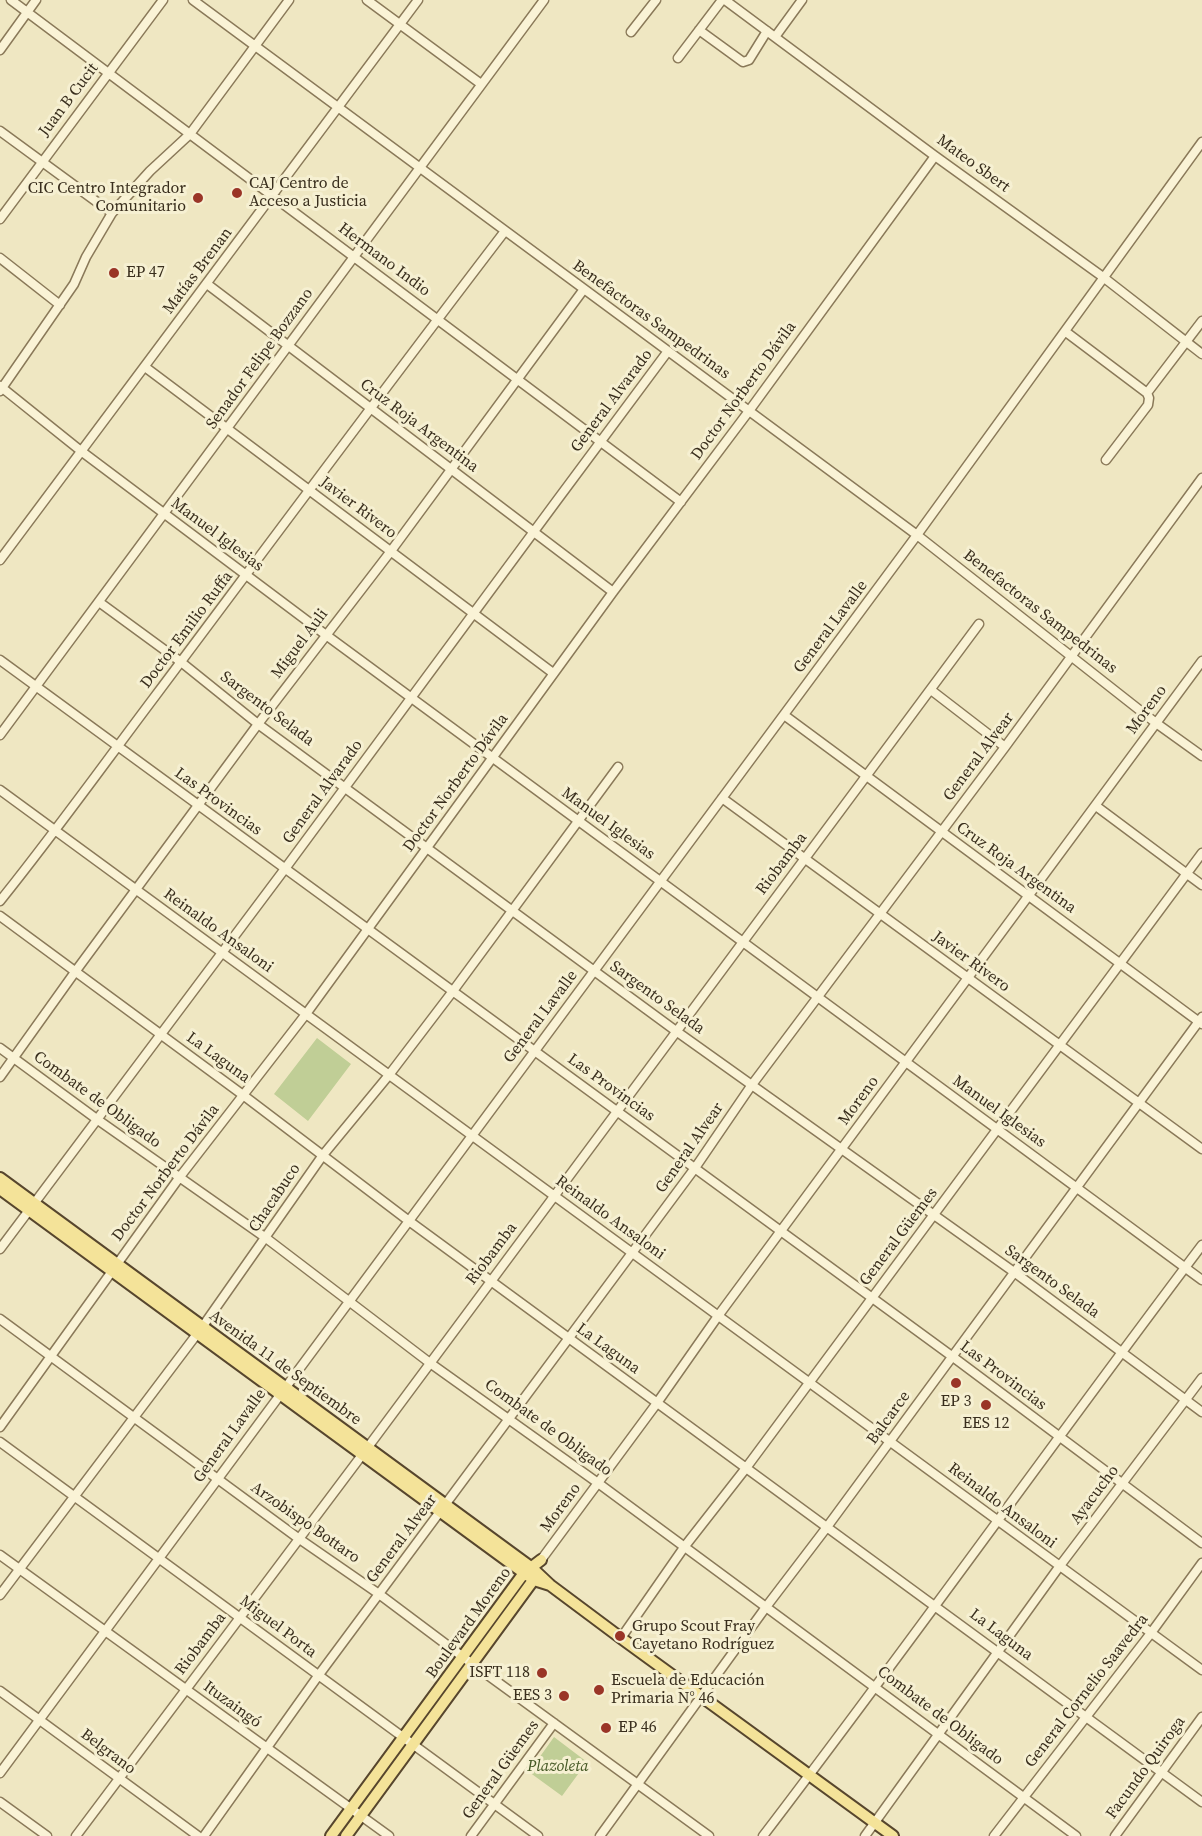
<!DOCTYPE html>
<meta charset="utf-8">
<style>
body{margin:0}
canvas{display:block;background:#efe7c2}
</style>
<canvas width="1202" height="1836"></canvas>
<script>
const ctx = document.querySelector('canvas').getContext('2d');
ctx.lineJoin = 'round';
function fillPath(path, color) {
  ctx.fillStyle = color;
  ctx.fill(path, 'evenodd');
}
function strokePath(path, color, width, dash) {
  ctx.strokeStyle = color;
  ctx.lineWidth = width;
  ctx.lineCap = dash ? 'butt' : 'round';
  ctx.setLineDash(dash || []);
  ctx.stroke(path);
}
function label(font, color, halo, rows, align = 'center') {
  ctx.font = font + ' "Source Serif 4",serif';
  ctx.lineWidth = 6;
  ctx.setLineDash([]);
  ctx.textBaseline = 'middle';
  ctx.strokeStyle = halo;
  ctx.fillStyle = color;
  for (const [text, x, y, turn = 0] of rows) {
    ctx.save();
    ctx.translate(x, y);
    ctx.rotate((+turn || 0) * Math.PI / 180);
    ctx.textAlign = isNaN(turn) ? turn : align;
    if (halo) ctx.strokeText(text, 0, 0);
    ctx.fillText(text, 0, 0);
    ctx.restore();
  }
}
fillPath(new Path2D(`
 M317 1038 351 1064 308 1121 274 1094Z
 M554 1737 587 1762 562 1796 529 1772Z`), '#c0ce96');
const minor = new Path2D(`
 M11 0 681 502
 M193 0 917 535 1156 723 1202 756
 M367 0 481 84
 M725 0 935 156 1103 277 1202 354
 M699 30 743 62 749 60 767 31
 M631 32 656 0
 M775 37 802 0
 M0 50 36 0
 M678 58 722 0
 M0 131 112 213
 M0 219 163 0
 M0 258 60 305
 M207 284 613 592
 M1066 332 1147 393
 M145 367 553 673
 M0 386 81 451 326 635 1202 1280
 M0 391 74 284 86 257 112 213 150 171 190 134 289 0
 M1106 460 1148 405 1149 398 1147 393 1202 321
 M0 560 418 0
 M99 602 181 662 258 724 676 1031 1014 1272 1202 1412
 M0 660 953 1357 1202 1543
 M931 690 1005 747
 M784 715 1202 1024
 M0 735 544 0
 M0 790 1202 1670
 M722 798 1202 1149
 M1096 806 1202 885
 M0 901C54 834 104 764 156 695 272 540 387 385 505 231
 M0 916 243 1095 409 1221 1202 1802
 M0 1048 98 1120 266 1238 430 1363 598 1483 1076 1836
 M0 1077 75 972 258 724 391 551 584 289
 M0 1249C95 1121 192 994 287 866 414 695 540 522 668 351
 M0 1319 298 1538 379 1594 463 1657 709 1836
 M0 1427 179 1178 306 1014 613 592 749 411 935 156
 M0 1442 538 1836
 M0 1555 389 1836
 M541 1560 657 1403 718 1316 1202 661
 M0 1595 203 1326 323 1155 389 1075 453 991 618 767
 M621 1638 685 1546 746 1468 1202 853
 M0 1691 198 1836
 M0 1773 917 535 1202 142
 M0 1802 47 1836
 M76 1836 368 1447 979 624
 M204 1836 318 1676 695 1168 751 1086 1005 747 1202 478
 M471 1836 554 1723
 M600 1836 766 1607 827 1527 1202 1017
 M763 1836C912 1641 1054 1441 1202 1245
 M865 1836 1059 1567 1202 1378
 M994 1836 1151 1633 1202 1563
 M1115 1836 1202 1717`);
const major = new Path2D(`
 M0 1178 532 1568 550 1585 621 1638 893 1836
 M0 1189 524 1573 534 1580 550 1585
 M331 1836 524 1573 541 1560
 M346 1836 537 1575`);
strokePath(minor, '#8a7959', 11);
strokePath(major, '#57462d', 14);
strokePath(minor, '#faf3d6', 8);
strokePath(major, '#f4e399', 10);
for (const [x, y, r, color] of [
 [237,193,6,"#9a3527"],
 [198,198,6,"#9a3527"],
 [114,273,6,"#9a3527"],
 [956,1383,6,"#9a3527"],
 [986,1405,6,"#9a3527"],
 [620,1636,6,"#9a3527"],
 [542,1673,6,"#9a3527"],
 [599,1690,6,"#9a3527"],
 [564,1696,6,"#9a3527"],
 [606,1728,6,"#9a3527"]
]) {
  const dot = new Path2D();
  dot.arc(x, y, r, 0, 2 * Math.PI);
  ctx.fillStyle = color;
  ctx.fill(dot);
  strokePath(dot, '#f6f0d2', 2);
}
label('16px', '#392e1d', '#f6f0d2', [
 ["Juan B Cucit",69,100,-53],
 ["Mateo Sbert",973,164,36],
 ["Hermano Indio",384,260,37],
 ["Matías Brenan",198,271,-53],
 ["Benefactoras Sampedrinas",651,320,36],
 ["Senador Felipe Bozzano",260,359,-54],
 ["Doctor Norberto Dávila",744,391,-54],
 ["General Alvarado",612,401,-53],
 ["Cruz Roja Argentina",419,426,37],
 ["Javier Rivero",358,508,37],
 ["Manuel Iglesias",217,535,37],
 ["Benefactoras Sampedrinas",1040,612,38],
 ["General Lavalle",831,627,-53],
 ["Doctor Emilio Ruffa",187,630,-53],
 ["Miguel Auli",300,644,-53],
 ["Sargento Selada",267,709,37],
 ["Moreno",1147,710,-54],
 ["General Alvear",979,757,-53],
 ["Doctor Norberto Dávila",456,783,-54],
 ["General Alvarado",323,792,-54],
 ["Las Provincias",218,802,36],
 ["Manuel Iglesias",608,824,36],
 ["Riobamba",782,864,-53],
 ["Cruz Roja Argentina",1016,868,36],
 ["Reinaldo Ansaloni",218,931,36],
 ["Javier Rivero",971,962,36],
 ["Sargento Selada",657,998,36],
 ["General Lavalle",541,1017,-53],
 ["La Laguna",218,1058,36],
 ["Las Provincias",611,1088,36],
 ["Combate de Obligado",97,1100,36],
 ["Moreno",859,1101,-54],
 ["Manuel Iglesias",999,1112,36],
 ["General Alvear",690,1148,-55],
 ["Doctor Norberto Dávila",166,1173,-53],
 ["Chacabuco",275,1198,-56],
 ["Reinaldo Ansaloni",610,1218,36],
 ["General Güemes",899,1237,-53],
 ["Riobamba",492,1254,-53],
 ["Sargento Selada",1052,1282,36],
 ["La Laguna",608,1349,36],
 ["Avenida 11 de Septiembre",285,1368,36],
 ["Las Provincias",1003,1376,37],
 ["Balcarce",889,1418,-54],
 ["Combate de Obligado",548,1428,36],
 ["General Lavalle",230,1436,-54],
 ["Ayacucho",1095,1495,-53],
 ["Reinaldo Ansaloni",1002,1506,37],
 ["Moreno",561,1508,-54],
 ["Arzobispo Bottaro",305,1523,35],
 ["General Alvear",402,1539,-53],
 ["Boulevard Moreno",469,1623,-54],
 ["Miguel Porta",278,1627,37],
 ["La Laguna",1001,1635,37],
 ["Riobamba",201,1644,-53],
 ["General Cornelio Saavedra",1087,1691,-52],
 ["Ituzaingó",232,1705,36],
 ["Combate de Obligado",940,1716,37],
 ["Belgrano",108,1752,37],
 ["Facundo Quiroga",1146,1768,-54],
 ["General Güemes",501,1770,-54]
]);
label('16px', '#392e1d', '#f6f0d2', [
 ["CAJ Centro de",249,184],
 ["Acceso a Justicia",249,202],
 ["CIC Centro Integrador",186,189,"right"],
 ["Comunitario",186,207,"right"],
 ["EP 47",126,273],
 ["EP 3",956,1402,"center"],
 ["EES 12",986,1424,"center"],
 ["Grupo Scout Fray",632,1627],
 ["Cayetano Rodríguez",632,1645],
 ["ISFT 118",530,1673,"right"],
 ["Escuela de Educación",611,1681],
 ["Primaria N° 46",611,1699],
 ["EES 3",552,1696,"right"],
 ["EP 46",618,1728]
], 'left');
label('italic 16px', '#435623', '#f6f0d2', [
 ["Plazoleta",558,1767]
]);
</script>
